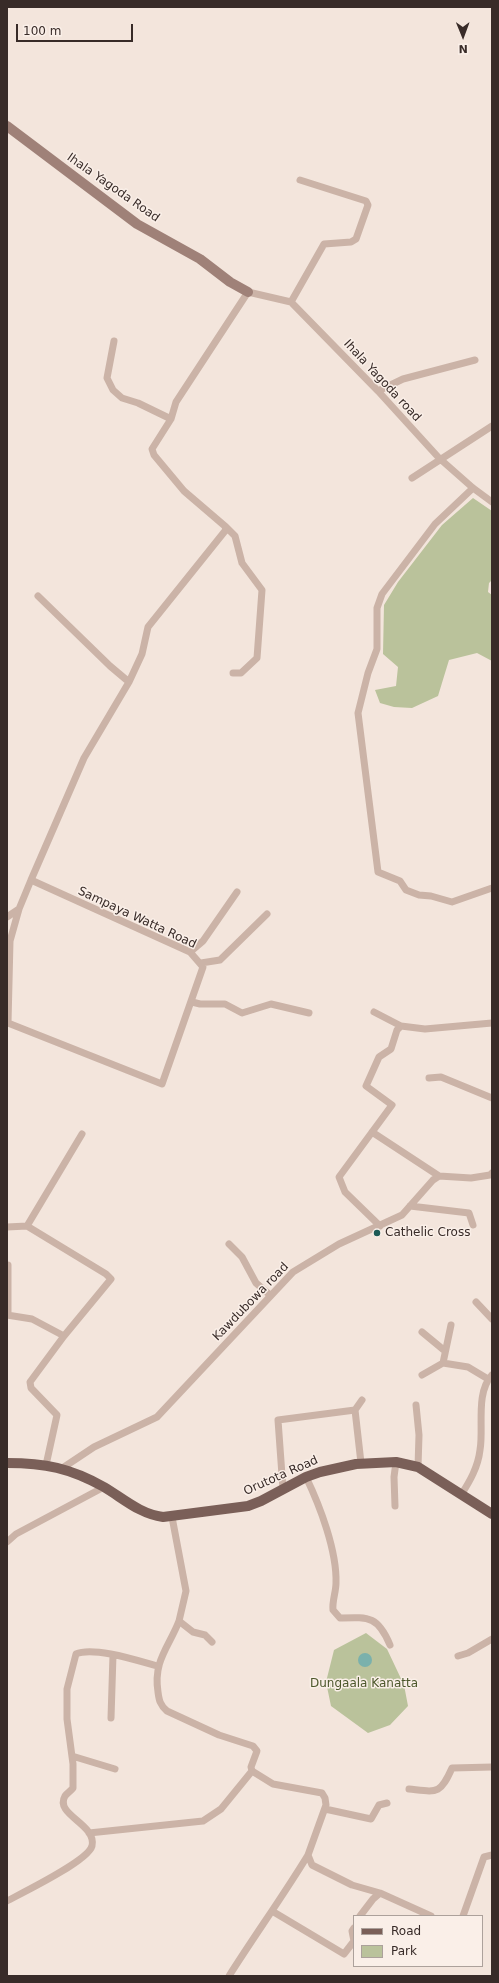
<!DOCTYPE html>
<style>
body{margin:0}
#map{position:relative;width:499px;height:1983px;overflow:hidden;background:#f3e5dc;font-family:"DejaVu Sans",sans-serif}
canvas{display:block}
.frame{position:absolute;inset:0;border:8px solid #382b28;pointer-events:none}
.legend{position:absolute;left:353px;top:1915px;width:130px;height:52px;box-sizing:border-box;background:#faefe8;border:1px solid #aca19b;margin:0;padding:5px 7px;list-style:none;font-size:12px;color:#382b28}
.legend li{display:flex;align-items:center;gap:8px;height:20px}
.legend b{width:20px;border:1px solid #aca19b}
.north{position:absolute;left:443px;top:16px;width:40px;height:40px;-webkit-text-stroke:3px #faefe8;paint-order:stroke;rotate:179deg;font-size:11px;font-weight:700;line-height:16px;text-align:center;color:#382b28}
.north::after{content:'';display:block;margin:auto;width:14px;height:18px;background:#382b28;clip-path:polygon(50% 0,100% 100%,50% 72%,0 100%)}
.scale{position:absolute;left:16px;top:24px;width:117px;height:18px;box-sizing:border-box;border:2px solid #382b28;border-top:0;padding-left:5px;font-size:12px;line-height:14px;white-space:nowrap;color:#382b28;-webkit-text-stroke:3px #faefe8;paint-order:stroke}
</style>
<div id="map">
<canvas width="499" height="1983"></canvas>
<div class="frame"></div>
<ul class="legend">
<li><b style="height:5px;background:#7a5f58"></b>Road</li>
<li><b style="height:11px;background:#bac29b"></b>Park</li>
</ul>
<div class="north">N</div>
<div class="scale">100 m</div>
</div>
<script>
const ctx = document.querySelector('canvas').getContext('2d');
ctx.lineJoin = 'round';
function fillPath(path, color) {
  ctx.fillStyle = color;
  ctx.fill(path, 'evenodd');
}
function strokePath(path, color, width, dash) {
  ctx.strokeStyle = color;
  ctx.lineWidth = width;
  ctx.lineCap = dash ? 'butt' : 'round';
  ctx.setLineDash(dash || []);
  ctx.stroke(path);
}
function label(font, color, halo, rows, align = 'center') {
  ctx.font = font + ' "DejaVu Sans",sans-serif';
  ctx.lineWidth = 3;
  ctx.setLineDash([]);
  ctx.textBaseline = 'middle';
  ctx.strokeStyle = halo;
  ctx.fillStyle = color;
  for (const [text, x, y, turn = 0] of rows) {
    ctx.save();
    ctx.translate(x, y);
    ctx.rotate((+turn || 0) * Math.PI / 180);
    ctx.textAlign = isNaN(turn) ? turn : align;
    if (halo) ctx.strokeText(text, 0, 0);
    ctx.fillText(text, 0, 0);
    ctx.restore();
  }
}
fillPath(new Path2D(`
 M473 498 492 511V580L489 583 488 592 492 595V661L477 653 449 660 438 696 412 708 394 707 380 703 375 690 396 686 398 667 383 654 384 605 398 582 442 525Z
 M366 1633 387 1649 404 1685 408 1706 390 1725 368 1733 331 1706 326 1682 334 1650Z`), '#bac29b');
fillPath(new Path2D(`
 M358 1660a7 7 0 1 1 14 0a7 7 0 1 1-14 0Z`), '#7ab1ac');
strokePath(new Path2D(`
 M291 302 324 244 351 242 356 239 368 205 366 201 300 180
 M114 341 107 378 113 390 122 398 138 403 171 419
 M378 391 403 379 475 360
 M412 478 492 426
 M473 488 435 524 382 594 377 608V649L368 673 358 713 378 872 400 881 406 890 419 895 431 896 452 902 492 888
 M226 527 235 536 242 563 262 590 257 658 241 673H233
 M38 596 110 666 129 682
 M31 880 84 758 129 682 142 654 148 627 225 531 226 527 184 491 154 455 152 449 171 419 176 402 248 292 291 302 378 391 439 458 473 488 492 502
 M7 917 19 909 31 880 190 952 203 967 162 1084 8 1023 10 941 19 909
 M190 952 203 941 237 892
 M201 963 220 960 267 914
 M192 1002 200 1004H225L242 1013 271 1004 309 1013
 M374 1012 401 1026 425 1029 492 1023
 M429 1078 441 1077 492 1098
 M372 1132 439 1176
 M410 1206 469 1213 473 1225
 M380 1226 345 1192 339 1177 392 1105 366 1086 379 1057 391 1049 397 1030 401 1026
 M7 1227 27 1226
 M229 1244 242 1257 256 1283 270 1295
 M476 1302 492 1319
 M8 1314V1265
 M7 1315 32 1319 64 1336
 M422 1332 445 1351
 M443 1363 451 1325
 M422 1375 443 1363 468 1367 488 1379
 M416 1405 419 1435 418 1467
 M355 1410 362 1400
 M46 1465 57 1415 31 1388 30 1382 64 1336 111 1279 106 1274 27 1226 82 1134
 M61 1469 94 1447 157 1417 293 1272 339 1244 402 1215 433 1180 439 1176 471 1178 490 1175 492 1173
 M306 1477C320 1506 337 1551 336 1583 336 1592 332 1601 333 1610L340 1618C369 1617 378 1616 390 1645
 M283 1489 278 1420 355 1410 361 1463
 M461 1495C470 1481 478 1467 480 1450 484 1429 475 1393 492 1375
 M395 1506 394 1477 396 1462
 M172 1517 186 1591 179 1621 193 1632 205 1635 212 1642
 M7 1542 16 1534 104 1487
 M179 1621C169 1647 153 1661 158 1692 159 1700 160 1705 167 1711L219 1735 253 1746 257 1751 251 1767 252 1771 273 1784 322 1793 325 1798 326 1805 308 1855 312 1865 352 1885 380 1893
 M458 1656 468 1653 492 1639
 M111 1718 113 1655
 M72 1756 115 1769
 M409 1789C437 1792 440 1795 452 1768L492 1767
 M325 1809 371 1819 379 1805 387 1803
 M89 1833 203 1821 221 1809 252 1771
 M7 1901C22 1893 88 1861 92 1846 97 1824 54 1815 65 1796 67 1793 71 1791 73 1788V1764L67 1719V1689L76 1654C93 1646 139 1661 157 1666
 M272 1911 344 1954 354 1941 352 1931 354 1928
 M360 1916 373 1899 380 1893 431 1916
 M463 1916 484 1857 492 1855
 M229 1976C255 1935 283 1896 308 1855`), '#cbb3a7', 7);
strokePath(new Path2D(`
 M7 126 137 224 200 259 230 282 248 292`), '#9f8178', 10);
strokePath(new Path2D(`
 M7 1463C45 1463 70 1468 104 1487 124 1499 140 1514 163 1517L248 1506 261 1501 306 1477 320 1472 356 1464 396 1462 418 1467 492 1514`), '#7a5f58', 10);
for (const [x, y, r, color] of [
 [377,1233,4,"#1c5a56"]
]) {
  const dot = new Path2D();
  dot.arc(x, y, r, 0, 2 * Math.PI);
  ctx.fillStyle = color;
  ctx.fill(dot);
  strokePath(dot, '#faefe8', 1.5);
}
label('12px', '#382b28', '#faefe8', [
 ["Ihala Yagoda Road",113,188,35],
 ["Ihala Yagoda road",382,381,47],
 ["Sampaya Watta Road",137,918,25],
 ["Kawdubowa road",251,1302,-46],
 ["Orutota Road",281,1476,-24]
]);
label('12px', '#382b28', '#faefe8', [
 ["Cathelic Cross",385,1233]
], 'left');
label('12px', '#4c572b', '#faefe8', [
 ["Dungaala Kanatta",364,1684]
]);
</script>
